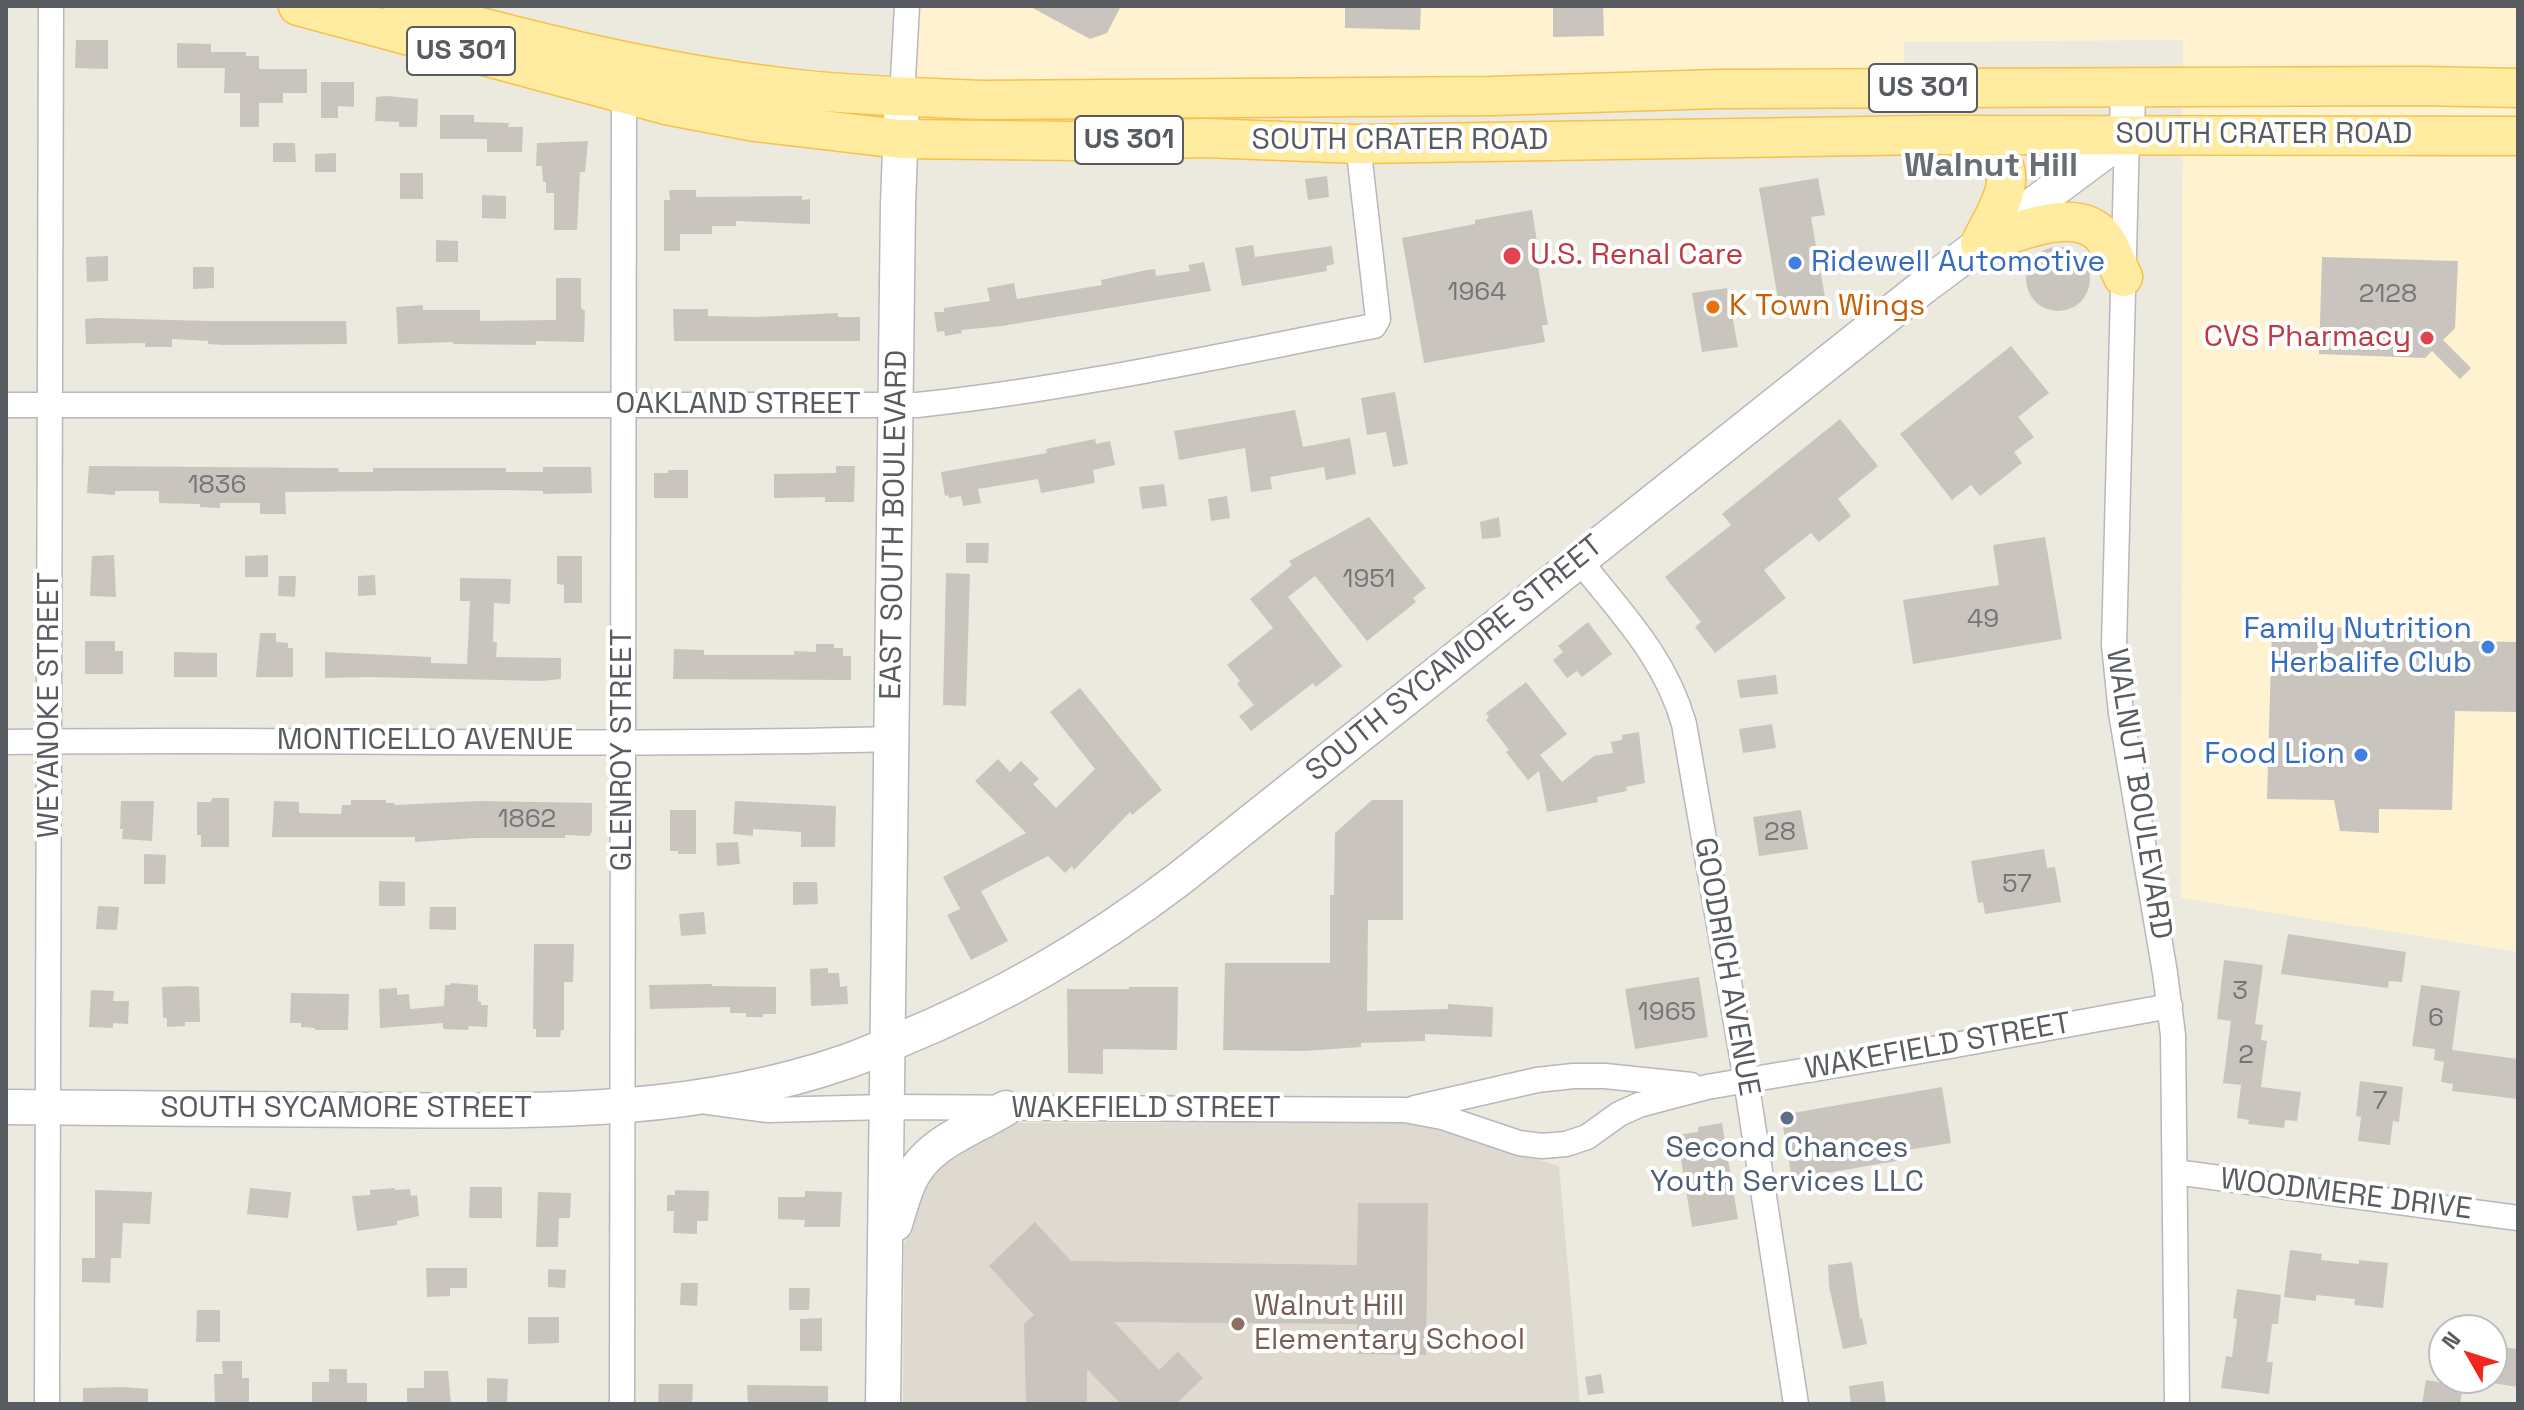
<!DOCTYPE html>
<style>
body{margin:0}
#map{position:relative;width:2524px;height:1410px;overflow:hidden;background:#ece9de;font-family:"Space Grotesk",sans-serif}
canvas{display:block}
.frame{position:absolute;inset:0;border:8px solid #585c61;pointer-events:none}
.north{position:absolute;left:2428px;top:1314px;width:80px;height:80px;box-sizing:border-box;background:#fff;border:2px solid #bcbec0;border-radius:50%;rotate:309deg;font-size:22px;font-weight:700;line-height:32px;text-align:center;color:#585c61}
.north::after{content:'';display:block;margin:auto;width:28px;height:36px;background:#f1271f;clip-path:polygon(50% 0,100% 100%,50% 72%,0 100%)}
</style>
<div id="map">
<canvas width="2524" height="1410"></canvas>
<div class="frame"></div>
<div class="north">N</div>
</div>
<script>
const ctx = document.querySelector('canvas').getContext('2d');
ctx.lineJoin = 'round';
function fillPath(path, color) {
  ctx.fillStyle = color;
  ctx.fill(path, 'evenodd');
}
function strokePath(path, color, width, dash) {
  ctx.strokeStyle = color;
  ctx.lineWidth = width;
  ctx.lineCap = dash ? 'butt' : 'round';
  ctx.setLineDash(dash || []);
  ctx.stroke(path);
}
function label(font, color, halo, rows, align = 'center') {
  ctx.font = font + ' "Space Grotesk",sans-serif';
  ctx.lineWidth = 8;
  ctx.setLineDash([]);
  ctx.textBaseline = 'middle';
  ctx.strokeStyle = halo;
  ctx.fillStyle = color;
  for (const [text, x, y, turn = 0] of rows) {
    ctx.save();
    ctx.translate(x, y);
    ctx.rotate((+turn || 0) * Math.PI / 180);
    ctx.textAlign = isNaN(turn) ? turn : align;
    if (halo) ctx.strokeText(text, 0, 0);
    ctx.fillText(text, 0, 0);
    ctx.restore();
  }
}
fillPath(new Path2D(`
 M909 6H2518V952L2181 898 2183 40 1904 42 1903 88 902 97Z`), '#fff2d1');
fillPath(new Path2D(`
 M1412 1122 1559 1166 1580 1404H903L904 1244 928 1179 954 1148 1005 1123Z`), '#dedacf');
fillPath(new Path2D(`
 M1029 6H1121L1107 33 1090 39Z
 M1345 6H1421L1420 30 1345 28Z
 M1553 6H1603L1604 36 1553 37Z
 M76 40H108V69L75 68Z
 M177 43 211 44V52H246V56H259V69H307V93H283V103H259V127H240V93H224L225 68H177Z
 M321 82H354V107L338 106V118H321Z
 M388 96 418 99 417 127H399V122L375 121 376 97Z
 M440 115H474V122L509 123 508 127H523L522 152H487V139H440Z
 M588 141 585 172H580L577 230H554V193H546V182H543L542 166H536L537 143Z
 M273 143H295L296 162H273Z
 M336 153V172H315V154Z
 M400 173H423V199H400Z
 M1327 176 1329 197 1308 200 1305 179Z
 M1818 178 1825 215 1811 217 1827 309 1781 317 1759 188Z
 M669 190H696V197L802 196V200L810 199V224L736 221V226H712V234H680V251H664V200H670Z
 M482 195 506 196V219L482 218Z
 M1532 210 1540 261H1537L1548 325H1542L1545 342 1424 363 1402 238 1475 224V220Z
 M436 240 458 241V262H436Z
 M1253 245 1255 257 1332 246 1334 264 1326 266 1327 271 1242 286 1235 248Z
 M2026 279a32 32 0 1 1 64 0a32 32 0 1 1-64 0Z
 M108 256V281L87 282 86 257Z
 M2322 257 2458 261 2455 328 2443 340 2471 368 2460 379 2432 351 2425 358 2319 354Z
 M1204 262 1211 291 1002 326 961 330 962 333 945 336 944 331 937 332 934 312H944V308L990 301 987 288 1014 283 1017 299 1102 285 1101 280 1147 270 1155 269 1156 276 1190 271 1188 265Z
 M193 267H214V288L193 289Z
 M556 278H581V308L585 311 584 342 536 341V345L453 344V342L398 344 396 307 423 305V310H480V321L556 320Z
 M1727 288 1738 347 1702 352 1692 293Z
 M673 309H708V316L758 317 838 313V317H860V341H674Z
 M98 318 208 321H346L347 344 224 345 208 344V341L172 339V347H145V343L86 344 85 319Z
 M2011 346 2049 393 2018 417 2034 437 2014 452 2022 463 1980 496 1971 485 1952 500 1900 434Z
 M1395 392 1408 464 1393 467 1386 432 1367 435 1361 398Z
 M1295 410 1303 447 1350 438 1356 474 1326 480 1324 467 1270 477 1272 489 1251 492 1245 448 1179 460 1174 431Z
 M1840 419 1878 466 1838 499 1851 516 1819 542 1811 533 1764 570 1786 598 1715 653 1695 627 1701 622 1665 577 1731 525 1722 514Z
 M1095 439 1096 444 1110 441 1115 465 1093 470 1095 483 1041 493 1038 479 978 489 981 503 963 506 961 496 949 498 948 495 945 496 941 472 1047 453 1046 449Z
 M89 466 328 468H338L339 472H373V468H506V472H543V467H591L592 493 543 494V491L506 490 285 492 286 514H260V503H220V508L200 507V504L159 503V491H115V495L87 493Z
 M836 466H855L854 502H825V497L774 498V474L836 473Z
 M668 470H688V498H654V473H668Z
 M1164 484 1167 506 1142 509 1139 487Z
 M1227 496 1230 518 1211 521 1208 499Z
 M1369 517 1426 588 1413 598 1416 602 1367 641 1315 576 1288 597 1342 666 1316 687 1313 683 1251 731 1239 716 1254 705 1237 684 1240 681 1227 665 1273 628 1250 599 1292 565 1289 561Z
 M1499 517 1501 537 1482 539 1480 522Z
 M2045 537 2062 639 1913 664 1903 600 1999 585 1993 545Z
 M966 543H989L988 563H966Z
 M114 555 116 597 90 596 92 556Z
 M268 555V577H245V556Z
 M557 556H582V603H564V585L557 584Z
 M946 573 970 574 966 706 943 705Z
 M375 575 376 595 358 596V576Z
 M279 576H296L295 597 278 596Z
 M460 578 511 579 510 604 494 603 493 642H497L496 657 561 658V679L542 681 369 677 325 678V652L431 657V663L467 664 470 601H460Z
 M1588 622 1612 654 1582 677 1577 671 1567 678 1553 660 1563 652 1558 646Z
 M2272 626 2457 630V641L2518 642V712L2455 711 2452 810 2379 809V833L2340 831 2334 800 2267 799Z
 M260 633H276V642L288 643V648H293V677H256Z
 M85 641H115V651H123V674H85Z
 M816 644H834V648H843V656H851V680L673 679 674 649 704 650V655H794V651L816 652Z
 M174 652 217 653V677H174Z
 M1776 675 1778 694 1740 698 1737 680Z
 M1526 682 1567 734 1540 755 1562 782 1594 756 1613 753 1611 742 1622 740V735L1639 732 1645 783 1626 787 1627 791 1597 797 1598 802 1547 812 1539 771 1528 780 1506 752 1509 750 1486 720 1489 717 1486 713Z
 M1080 688 1162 790 1132 815 1130 812 1074 870 1072 866 1065 873 1048 856 981 891 1008 941 971 960 947 915 960 909 943 877 1026 833 975 781 998 759 1010 772 1021 761 1039 779 1033 784 1056 808 1095 769 1050 712Z
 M1772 724 1776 748 1743 753 1739 729Z
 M212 798H229V847H201V835H197V802H211Z
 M351 800H386V803H395L394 805 479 801 592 803V831L590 836 565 835V838H475L415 842V837H272L274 801 299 802V813L341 814 342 805H351Z
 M1372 800H1403V920H1368L1367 1011 1448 1009V1004L1493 1007 1492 1037 1425 1034V1041L1361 1043V1047L1304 1051 1223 1050 1225 963H1330V895H1334L1335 833Z
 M121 801H154L152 841 122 839 123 829H120Z
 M735 801 836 806 835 847H801V832L753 829V836L733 834Z
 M670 810H696V854H678V851H670Z
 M1801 810 1808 849 1759 856 1753 817Z
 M738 842 740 864 717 866 716 843Z
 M2044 849 2047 868 2055 867 2061 902 1985 914 1983 902 1978 903 1971 861Z
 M144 854 166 855 165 884H144Z
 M379 881 405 882V906H379Z
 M793 882H817L818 904 793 905Z
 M98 906 119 907 117 930 96 929Z
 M430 907H456V930L429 929Z
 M704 912 706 934 681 936 679 914Z
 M2288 934 2406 952 2402 982 2389 981 2388 988 2281 974Z
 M534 944H574L573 982H564V1030H561L560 1037H536V1029H533Z
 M2224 960 2263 965 2255 1024 2263 1025 2261 1040 2267 1041 2261 1087 2301 1092 2297 1121 2285 1120 2284 1128 2248 1124 2249 1120 2237 1118 2241 1085 2223 1083 2231 1021 2217 1019Z
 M828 968V973H839L840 987 847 986 848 1004 811 1006 810 969Z
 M1699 977 1708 1037 1635 1049 1625 989Z
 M451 983 478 985V1001L481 1002V1005H488L487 1027 469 1026 468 1030 443 1029V1023L380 1028 379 989 397 988V995L409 994 410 1009 444 1006 445 985H450Z
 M712 984V986L776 987V1014H763V1017H746V1013H730V1007L650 1009 649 985Z
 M2421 985 2460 991 2452 1050 2518 1059V1099L2452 1091 2453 1084 2441 1082 2444 1062 2434 1060 2435 1049 2412 1046Z
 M188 986 199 987 200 1022H185V1026L167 1027V1018H163L162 987Z
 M1129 987H1178L1177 1050 1103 1049V1074L1068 1073 1067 989H1129Z
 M91 990 114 991 113 1001H129L128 1024 113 1023V1028L89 1027Z
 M291 993 349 994 348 1030H315V1028L301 1027V1023H290Z
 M2360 1081 2403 1087 2399 1122 2393 1121 2390 1145 2358 1141 2361 1117 2356 1116Z
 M1942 1087 1951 1143 1901 1151 1902 1160 1792 1179 1781 1115Z
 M1722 1123 1738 1219 1692 1227 1677 1135 1698 1132V1127Z
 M470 1187H502V1218H469Z
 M250 1188 291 1192 288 1218 247 1214Z
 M395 1188V1190L410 1189 411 1196 417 1195 419 1216 397 1221V1225L357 1231 352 1196 370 1195V1190Z
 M95 1190 152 1192 150 1224 123 1223 121 1258H111L110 1283 82 1282V1258H95Z
 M675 1190 709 1191 708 1221H697V1234L673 1233 674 1211H667V1195H675Z
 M805 1191 842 1192 840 1227H804L805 1220 778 1219V1197H805Z
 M538 1192 571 1193 570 1218H559L558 1247H536Z
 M1358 1203H1428L1426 1355 1357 1354V1324L1114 1322 1159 1370 1178 1352 1203 1378 1176 1404H1121L1087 1369V1404H1026L1024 1324 1034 1315 989 1266 1035 1222 1071 1261 1357 1265Z
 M2290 1250 2322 1254 2321 1260 2359 1264V1260L2388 1263 2383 1308 2354 1305 2355 1299 2316 1295V1301L2284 1297Z
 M1852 1262 1860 1319 1862 1318 1867 1344 1843 1349 1829 1286 1828 1265Z
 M426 1268H467V1288H450V1296L427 1297Z
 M548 1269 566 1270 565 1288 548 1287Z
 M681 1283H698L697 1306 680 1305Z
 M789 1288H810L809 1310H789Z
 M2237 1289 2281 1295 2278 1324H2272L2267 1362H2273L2269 1394 2221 1388 2226 1356 2232 1357 2237 1319 2233 1318Z
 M197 1310H220V1342H196Z
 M528 1317H559V1343L528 1344Z
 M822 1318V1351H800V1319Z
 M2492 1346 2518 1349V1387L2492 1383Z
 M222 1361H242V1378H249V1404H215L214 1374H223Z
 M329 1369H347V1383H367V1404H312V1382H329Z
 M424 1371H448L451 1404H407V1388H424Z
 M1601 1374 1604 1393 1588 1395 1585 1377Z
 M487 1378 508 1379 507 1404H487Z
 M2426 1380 2463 1386 2460 1404H2422Z
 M1883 1381 1886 1404H1851L1849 1386Z
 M659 1384H693L692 1404H658Z
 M747 1385 828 1386V1404H748Z
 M124 1387 148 1389V1404H83V1388Z`), '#c9c5be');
const street = new Path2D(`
 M902 97 907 6
 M2127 135 2114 645 2121 713 2165 973 2173 1035 2177 1404
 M6 405H917C1070 389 1223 355 1374 326L1378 319 1358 144
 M1579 560C1621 613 1665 657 1684 724L1746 1080 1796 1404
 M6 742C301 738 597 747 892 739
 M708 1102 768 1110 886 1107 1405 1110 1442 1117 1519 1143 1542 1146 1566 1144 1587 1137 1619 1114 1639 1105 1707 1087 1950 1046 2170 1006
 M1415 1108 1537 1080 1573 1076H1605L1691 1085
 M2175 1172 2518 1218
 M47 1404 51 6
 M622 1404 624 83`);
const secondary = new Path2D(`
 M6 1107C129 1109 253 1109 376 1110 535 1111 692 1115 845 1062 863 1056 880 1048 897 1041 1002 998 1088 948 1179 879L1923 287 2127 135 2128 89
 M895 1224C899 1210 903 1196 909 1182 927 1142 971 1130 1006 1108
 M883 1404 898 205 902 97`);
const primary = new Path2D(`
 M298 6 666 105 755 122 900 139 1080 141 1206 138 1358 144 1929 135 2518 136
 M402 6C529 41 657 73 789 88 853 96 919 97 983 100L1492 96 1718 89 2422 86 2518 88
 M1961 135C1972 140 1985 145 1994 153 2023 177 1992 218 1980 244
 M1980 244C2014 234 2077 203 2104 238 2112 249 2117 265 2123 277`);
strokePath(street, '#b5b8bd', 27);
strokePath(secondary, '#b5b9bf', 37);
strokePath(primary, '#f8c14b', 41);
strokePath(street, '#fff', 24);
strokePath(secondary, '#fff', 34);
strokePath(primary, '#ffeca1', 38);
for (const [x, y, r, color] of [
 [1512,256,10,"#e0444e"],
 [1795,263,8,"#3f7fe0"],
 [1713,307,8,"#e8710a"],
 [2427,338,8,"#e0444e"],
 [2488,647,8,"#3f7fe0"],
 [2361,755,8,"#3f7fe0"],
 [1787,1118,8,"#5c6f8a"],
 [1238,1324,8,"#8d6e63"]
]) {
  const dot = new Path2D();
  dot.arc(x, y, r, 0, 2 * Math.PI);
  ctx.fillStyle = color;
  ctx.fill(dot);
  strokePath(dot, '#fff', 3);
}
label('26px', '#747678', null, [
 ["1964",1477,293],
 ["2128",2388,295],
 ["1836",217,486],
 ["1951",1369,580],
 ["49",1983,620],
 ["1862",527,820],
 ["28",1780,833],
 ["57",2017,885],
 ["3",2240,992],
 ["1965",1667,1013],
 ["6",2436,1019],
 ["2",2246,1056],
 ["7",2380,1102]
]);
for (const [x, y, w] of [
 [461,51,108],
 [1923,88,108],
 [1129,140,108]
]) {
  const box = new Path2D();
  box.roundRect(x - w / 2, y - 24, w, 48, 6);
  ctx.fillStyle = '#fff';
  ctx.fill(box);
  strokePath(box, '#585c61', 2);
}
label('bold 28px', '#585c61', null, [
 ["US 301",461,51],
 ["US 301",1923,88],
 ["US 301",1129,140]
]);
label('30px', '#585c61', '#fff', [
 ["SOUTH CRATER ROAD",2264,135],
 ["SOUTH CRATER ROAD",1400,141],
 ["OAKLAND STREET",738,405],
 ["EAST SOUTH BOULEVARD",895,525,-89],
 ["SOUTH SYCAMORE STREET",1455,659,-39],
 ["WEYANOKE STREET",50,705,-90],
 ["MONTICELLO AVENUE",425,741],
 ["GLENROY STREET",623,750,-90],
 ["WALNUT BOULEVARD",2138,794,81],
 ["GOODRICH AVENUE",1726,967,80],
 ["WAKEFIELD STREET",1938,1047,-10],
 ["SOUTH SYCAMORE STREET",346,1109],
 ["WAKEFIELD STREET",1146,1109],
 ["WOODMERE DRIVE",2346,1195,7]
]);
label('30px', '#be3a42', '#fff', [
 ["U.S. Renal Care",1530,256],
 ["CVS Pharmacy",2411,338,"right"]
], 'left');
label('30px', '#366cbe', '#fff', [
 ["Ridewell Automotive",1811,263,"left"],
 ["Family Nutrition",2472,630],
 ["Herbalife Club",2472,664],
 ["Food Lion",2345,755]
], 'right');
label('30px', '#c56008', '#fff', [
 ["K Town Wings",1729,307]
], 'left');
label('30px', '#4e5e75', '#fff', [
 ["Second Chances",1787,1149],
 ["Youth Services LLC",1787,1183]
]);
label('30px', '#785e54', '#fff', [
 ["Walnut Hill",1254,1307],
 ["Elementary School",1254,1341]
], 'left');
label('bold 34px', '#696e73', '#fff', [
 ["Walnut Hill",1991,167]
]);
</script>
